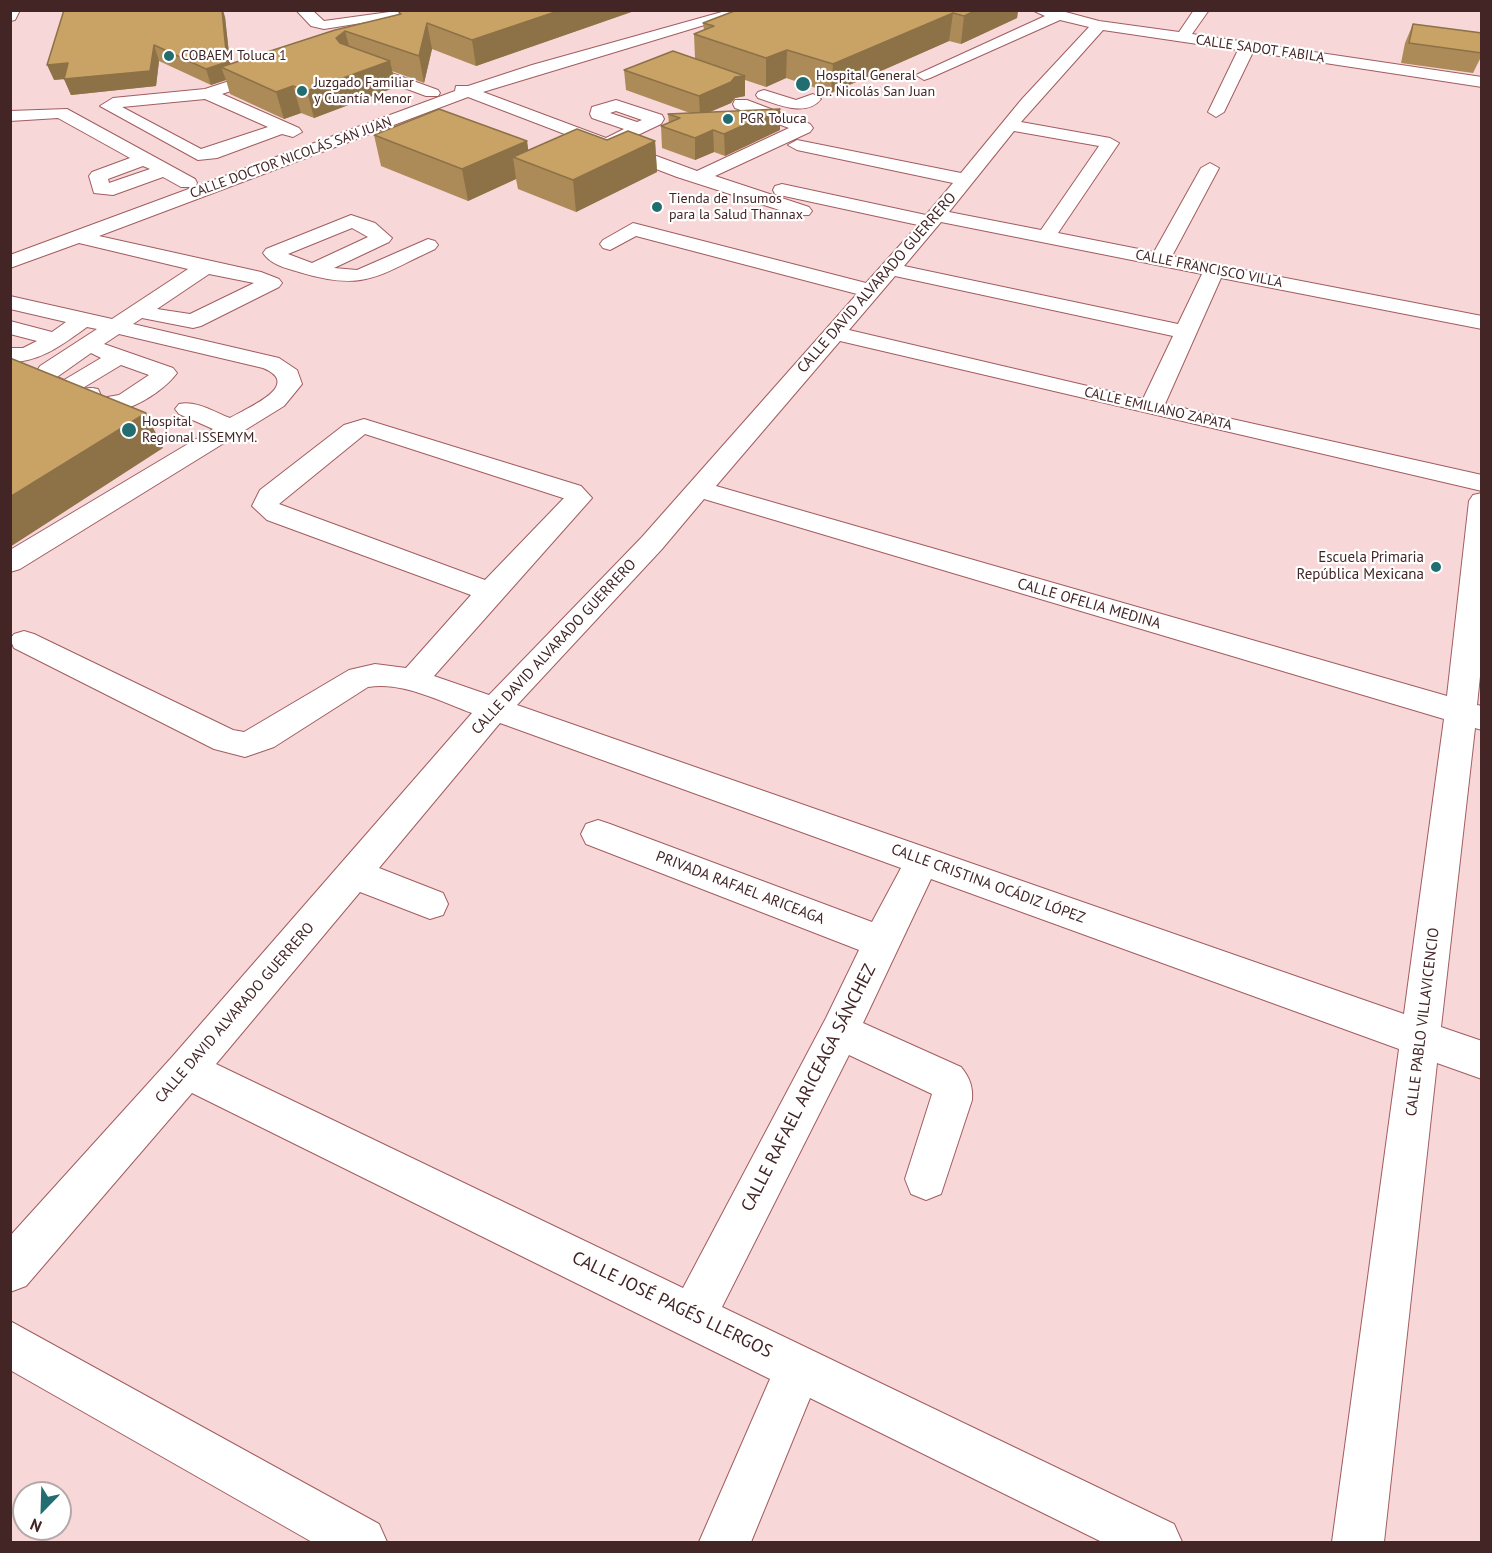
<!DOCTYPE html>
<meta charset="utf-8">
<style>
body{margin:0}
#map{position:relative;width:1492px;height:1553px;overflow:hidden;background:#f7d7d7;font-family:"PT Sans",sans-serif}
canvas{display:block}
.frame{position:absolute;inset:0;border:12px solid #432526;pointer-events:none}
.north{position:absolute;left:12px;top:1481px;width:60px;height:60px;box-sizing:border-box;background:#fff;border:2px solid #b4a8a8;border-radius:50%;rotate:203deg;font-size:16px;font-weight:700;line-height:24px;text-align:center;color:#432526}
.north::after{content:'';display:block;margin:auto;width:21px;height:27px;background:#216d6f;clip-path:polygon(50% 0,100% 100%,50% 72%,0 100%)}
</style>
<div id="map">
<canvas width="1492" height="1553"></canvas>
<div class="frame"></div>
<div class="north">N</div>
</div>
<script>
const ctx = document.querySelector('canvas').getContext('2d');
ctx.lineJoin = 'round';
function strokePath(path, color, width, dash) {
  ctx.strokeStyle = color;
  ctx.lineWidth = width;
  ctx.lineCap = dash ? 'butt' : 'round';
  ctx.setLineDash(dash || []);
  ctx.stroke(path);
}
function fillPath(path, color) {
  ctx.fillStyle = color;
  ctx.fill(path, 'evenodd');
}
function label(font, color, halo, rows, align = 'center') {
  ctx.font = font + ' "PT Sans",sans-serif';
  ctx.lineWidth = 4.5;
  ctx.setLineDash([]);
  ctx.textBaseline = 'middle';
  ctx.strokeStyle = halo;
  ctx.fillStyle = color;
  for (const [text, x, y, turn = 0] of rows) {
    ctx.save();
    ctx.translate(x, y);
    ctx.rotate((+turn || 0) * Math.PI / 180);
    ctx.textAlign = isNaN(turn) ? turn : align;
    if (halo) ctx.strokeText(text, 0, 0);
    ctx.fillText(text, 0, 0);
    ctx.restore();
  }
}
const minor = new Path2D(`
 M10 10H20L15 20 10 21Z
 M296 10H312L324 21 404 10 406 13 399 17 324 29 311 26Z
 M729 10H754L483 92 606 138 624 129 592 118 590 114 592 107 616 100 662 115 664 119 661 124 621 143 697 171 789 128 735 108 733 104 735 100H747L810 124 813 128 810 132 715 176 809 207 812 211 809 215H795L677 177 468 97 99 236 261 272 279 279 282 283 279 287 201 326 193 328 142 318 133 324 279 358 297 370 302 384 284 406 20 569 10 572V550L213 429 179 414 175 409 179 404C196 400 214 412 230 418 247 408 304 385 263 368L119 334 104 344 173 368 177 373C159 398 97 433 74 399 81 389 86 386 98 389L102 398 119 395 149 375 121 365 76 392C62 395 41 393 32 380L40 366 97 329 87 327C63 344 41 362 10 362V348H23L37 341 10 334V321L52 332 66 322 10 309V296L112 319 188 269 79 243 10 268V255L194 187H181L163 177 113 195 94 193 89 176 92 172 130 158 58 118 10 121V111L67 109 195 179 197 183 195 187 455 91 456 86H468L532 65ZM616 111 642 120 637 122 610 113ZM143 166 150 169 109 183 108 179ZM209 274 254 283 190 314 157 309ZM91 353 101 358 64 380 57 377Z
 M1032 10H1058L1099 21 1179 32 1194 10H1209L1192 34 1482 77V87L1253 52 1224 112 1216 117 1208 112 1238 50 1103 30 1021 122 1110 138 1119 143 1058 233 1154 252 1201 168 1210 163 1219 168 1172 256 1482 316V329L1221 278 1165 404 1482 475V491L840 341 716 486 1447 696 1469 501 1473 495 1482 493V657L1477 705 1482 706V730L1475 728 1441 1027 1482 1041V1079L1437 1063 1384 1542H1332L1399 1049 931 879 863 1023 961 1067C970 1078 973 1087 972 1100L941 1194 926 1200 911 1194 905 1179 932 1094 849 1055 722 1307 1174 1524 1182 1542H1102L810 1398 751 1542H699L770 1379 192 1093 26 1286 10 1292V1236L172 1057 472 713C442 702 402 681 368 687L274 747 245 757 214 749 14 648 10 639 14 634 24 631 34 634 233 730 244 732 349 670 375 664 406 668 471 595 267 520 252 506 260 490 344 425 364 419 581 486 592 498 434 676 489 695 642 537 857 294 636 236 610 250 603 248 600 244 603 240 633 223 866 283 918 225 775 194 773 190 775 186 782 184 926 215 953 183 797 150 788 145 797 140 961 173 1022 99 1089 27 1060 20 930 78 924 80 916 75 1045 16ZM1014 131 1099 146 1041 230 949 212ZM941 222 1202 274 1178 324 904 266ZM895 276 1173 336 1143 399 849 330ZM365 434 563 498H564L485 580 279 504ZM704 499 1444 719 1404 1014 517 705 662 549ZM500 723 901 868 872 922 610 824 598 820 586 824 581 834 586 844 859 950 826 1018 683 1288 216 1064 360 892 430 919 443 915 448 904 443 893 379 868Z
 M353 59 438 90 440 93 438 96H426L348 67 345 64Z
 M269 68 275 70 277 73 275 76 222 94 299 128 302 132 293 137 282 134 217 158 198 160 100 106 113 98 205 89ZM205 99 268 127 201 149 122 107Z
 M764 90 796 100 813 94 821 99C806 118 777 104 758 98L756 95 758 92Z
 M351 215 375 223 392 238 389 242 334 268 357 270 428 239 435 241 438 245 435 249C377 276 365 292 299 272 286 268 271 265 263 253L266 249ZM352 228 368 237 312 263 288 254Z
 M10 1321 379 1524 387 1542H312L10 1370Z`);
strokePath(minor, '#a25d60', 2);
fillPath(minor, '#fff');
fillPath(new Path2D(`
 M400 10H637L476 66 432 49 424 83 392 71 396 87 314 118 301 113 284 119 230 94 226 80 211 85 159 61 156 86 71 95 64 79 54 80 225 17 230 64 399 14Z
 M1018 10 1017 18 961 44 949 41 831 93 786 78 766 87 745 80V96L735 98 731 103 710 112 780 109V130L725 156 714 152 695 160 662 148 661 126 669 123 668 114 690 113 626 90 624 70 695 58 694 34 704 30 703 23Z
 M1413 24 1482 33V55L1473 73 1401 63 1405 43Z
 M374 135 527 141 528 150 607 140 655 141 657 172 576 212 518 189 516 179 468 201 381 166Z`), '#ad8b58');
fillPath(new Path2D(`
 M222 10H223L225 17 231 71H229L227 62Z
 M561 10H637L476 66 472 40Z
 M977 10H1018L1017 18 961 44 964 16Z
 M953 13 949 41 831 93 833 64Z
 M427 23 432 49 424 83 419 56Z
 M345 31 352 57 336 38Z
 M154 45 159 61 156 86 71 95 64 79 54 80 47 65 68 63Z
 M787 50 786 78 766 87V58Z
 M390 61 396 87 314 118 307 91Z
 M227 62 229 71 221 67 226 80 211 85 206 69Z
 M745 76V96L735 98 731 103 700 116 699 96 735 77Z
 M293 86 301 113 284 119 276 92Z
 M780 109V130L725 156 724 134Z
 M713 130 714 152 695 160V138Z
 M527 141 530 164 513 157 516 179 468 201 462 169Z
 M655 141 657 172 576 212 573 180Z
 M146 413 163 448 10 547V497Z`), '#8d7147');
const building = new Path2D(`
 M64 10H222L227 62 206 69 154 45 150 71 64 79 68 63 47 65Z
 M401 10H561L472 40 427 23 419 56 345 31 336 38 340 43 390 61 307 91 293 86 276 92 221 67 335 30 401 14 399 13Z
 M737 10H977L964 16 953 13 833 64 787 50 766 58 694 34 714 26 703 23Z
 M1413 24 1482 33V53L1409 43Z
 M673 51 745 76 735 77 731 82 699 96 624 70Z
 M439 109 527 141 462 169 374 135Z
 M780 109 724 134 713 130 695 138 661 126 680 118 668 114Z
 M577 129 607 140 628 131 655 141 573 180 513 157Z
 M10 358 146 413 10 497Z`);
fillPath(building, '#c9a266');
strokePath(building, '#8d7147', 1.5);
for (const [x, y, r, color] of [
 [169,56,6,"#216d6f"],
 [803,84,8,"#216d6f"],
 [302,91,6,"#216d6f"],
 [728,119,6,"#216d6f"],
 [657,207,6,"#216d6f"],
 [129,430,8,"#216d6f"],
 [1436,567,6,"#216d6f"]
]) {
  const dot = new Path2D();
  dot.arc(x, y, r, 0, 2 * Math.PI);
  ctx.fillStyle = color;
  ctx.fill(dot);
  strokePath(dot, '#fff', 2);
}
label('14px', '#432526', '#fff', [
 ["CALLE SADOT FABILA",1260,49,8],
 ["CALLE DOCTOR NICOLÁS SAN JUAN",291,158,-20],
 ["CALLE FRANCISCO VILLA",1209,269,11],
 ["CALLE EMILIANO ZAPATA",1158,409,13]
]);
label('14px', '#432526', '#fff', [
 ["COBAEM Toluca 1",181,56],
 ["Hospital General",816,76],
 ["Dr. Nicolás San Juan",816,92],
 ["Juzgado Familiar",314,83],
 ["y Cuantía Menor",314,99],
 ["PGR Toluca",740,119],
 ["Tienda de Insumos",669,199],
 ["para la Salud Thannax",669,215],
 ["Hospital",142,422],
 ["Regional ISSEMYM.",142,438]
], 'left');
label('15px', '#432526', '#fff', [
 ["CALLE DAVID ALVARADO GUERRERO",877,283,-49],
 ["CALLE OFELIA MEDINA",1089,604,16],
 ["CALLE DAVID ALVARADO GUERRERO",554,647,-47],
 ["CALLE CRISTINA OCÁDIZ LÓPEZ",988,884,20],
 ["PRIVADA RAFAEL ARICEAGA",740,888,21],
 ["CALLE DAVID ALVARADO GUERRERO",235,1013,-49],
 ["CALLE PABLO VILLAVICENCIO",1423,1022,-83]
]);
label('15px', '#432526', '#fff', [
 ["Escuela Primaria",1424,558],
 ["República Mexicana",1424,575]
], 'right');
label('18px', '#432526', '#fff', [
 ["CALLE RAFAEL ARICEAGA SÁNCHEZ",809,1088,-63],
 ["CALLE JOSÉ PAGÉS LLERGOS",672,1305,26]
]);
</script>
